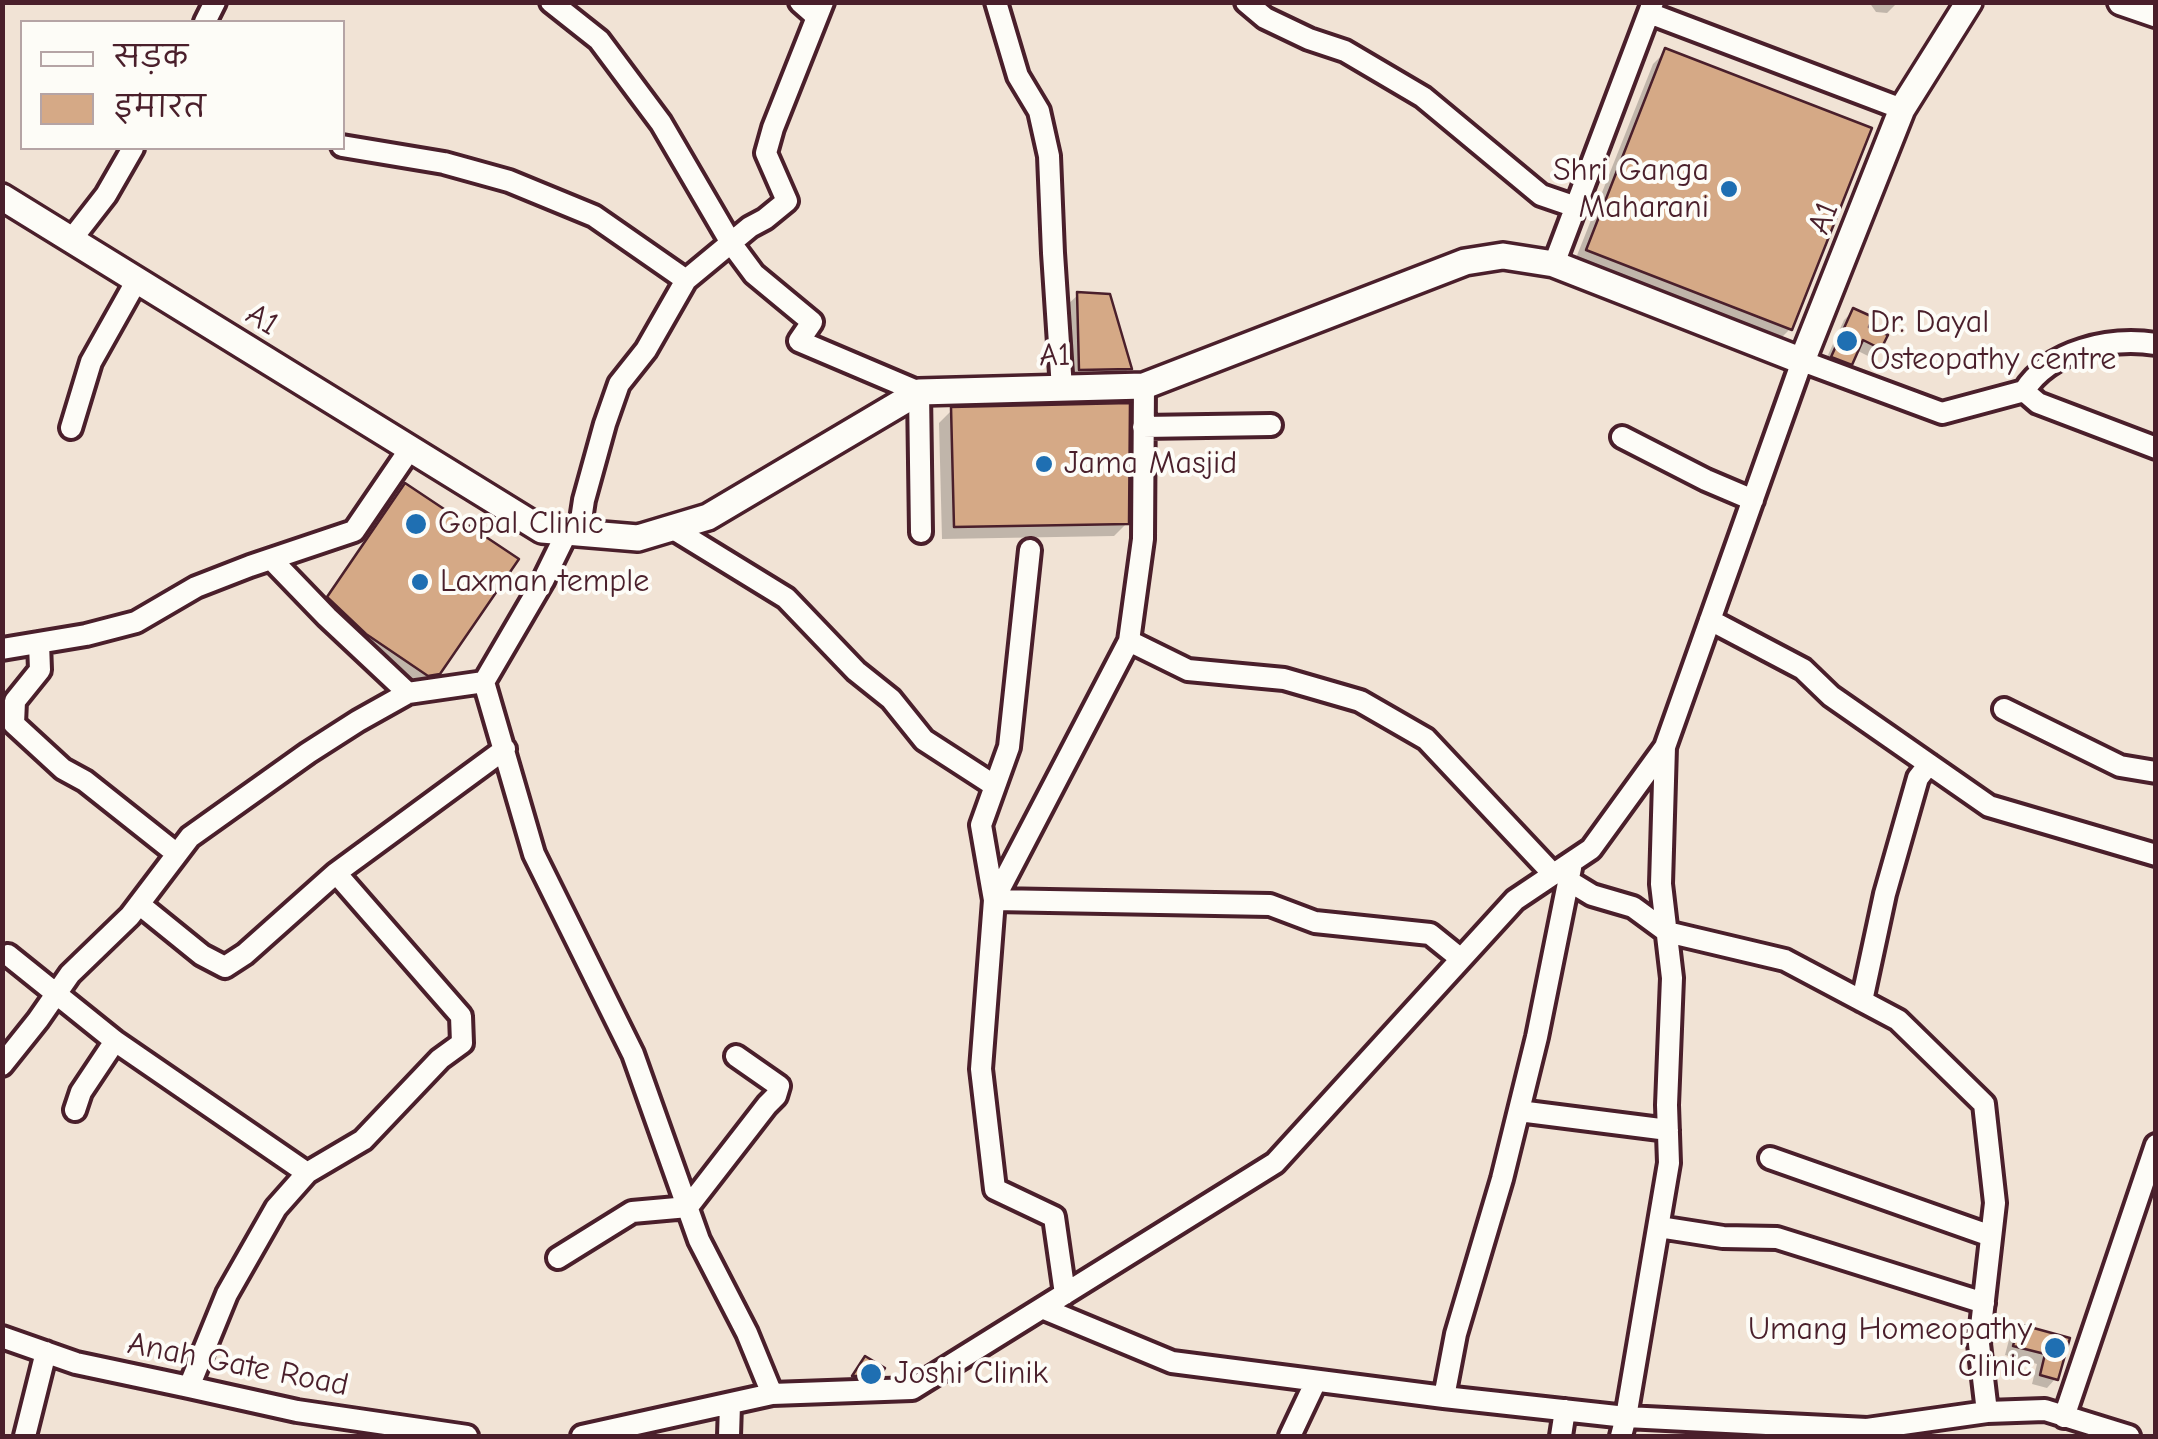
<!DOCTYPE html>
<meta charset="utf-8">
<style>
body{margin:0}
#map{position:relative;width:2158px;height:1439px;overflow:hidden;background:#f1e3d5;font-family:"Comic Neue","Playpen Sans Deva",sans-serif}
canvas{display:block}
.frame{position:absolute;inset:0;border:5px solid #4a1f2b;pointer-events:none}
.legend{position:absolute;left:20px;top:20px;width:325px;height:130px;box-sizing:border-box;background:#fdfcf7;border:2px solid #b5a4a5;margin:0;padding:12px 18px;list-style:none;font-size:30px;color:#4a1f2b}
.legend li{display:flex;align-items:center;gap:20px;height:50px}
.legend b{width:50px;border:2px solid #b5a4a5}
</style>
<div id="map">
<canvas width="2158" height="1439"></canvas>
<div class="frame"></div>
<ul class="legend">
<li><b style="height:12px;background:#fdfcf7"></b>सड़क</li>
<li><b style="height:28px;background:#d5a986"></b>इमारत</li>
</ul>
</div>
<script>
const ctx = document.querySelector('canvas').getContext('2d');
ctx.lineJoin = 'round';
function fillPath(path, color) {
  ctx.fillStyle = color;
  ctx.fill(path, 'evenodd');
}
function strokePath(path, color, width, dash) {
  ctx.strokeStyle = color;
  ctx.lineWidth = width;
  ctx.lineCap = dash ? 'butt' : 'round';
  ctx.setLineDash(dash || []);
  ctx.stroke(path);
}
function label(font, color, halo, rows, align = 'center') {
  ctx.font = font + ' "Comic Neue",sans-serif';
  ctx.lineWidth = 8;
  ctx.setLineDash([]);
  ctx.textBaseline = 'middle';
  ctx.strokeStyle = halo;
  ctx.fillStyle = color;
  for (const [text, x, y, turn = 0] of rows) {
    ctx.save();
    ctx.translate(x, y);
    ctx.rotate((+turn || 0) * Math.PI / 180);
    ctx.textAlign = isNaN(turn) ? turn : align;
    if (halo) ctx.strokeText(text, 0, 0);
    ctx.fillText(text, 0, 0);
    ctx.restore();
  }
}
fillPath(new Path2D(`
 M1869 2H1898L1887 13 1876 12Z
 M1666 51 1790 329 1777 342 1574 263 1653 64Z
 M1078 295 1129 368 1120 378H1070L1068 304Z
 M1853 311 1879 347 1870 357 1856 350 1850 363 1840 373 1823 366 1844 320Z
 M952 410 1127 523 1114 536 942 539 939 423Z
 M405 486 438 673 425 686 414 688 316 611 392 499Z
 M2020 1327 2067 1339 2056 1378 2047 1388 2032 1384 2037 1364 2005 1355 2010 1336Z
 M860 1365 878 1375 872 1381H849Z`), '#0003');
const building = new Path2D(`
 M1665 48 1872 128 1792 330 1586 250Z
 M1077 292 1110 294 1132 369 1079 370Z
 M1853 308 1873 317 1869 327 1888 335 1881 349 1863 340 1852 365 1831 357Z
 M1130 403 1129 524 954 527 951 407Z
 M405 483 519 559 440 674 428 676 366 634 327 597Z
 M2019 1324 2070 1338 2058 1380 2040 1375 2045 1354 2013 1346Z
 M865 1356 885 1368 880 1376H852Z`);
fillPath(building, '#d5a986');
strokePath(building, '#4a1f2b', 2.5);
const minor = new Path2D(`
 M551 2 599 40 661 123 731 243 754 274 812 322 799 341 919 392 921 532
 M800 2 817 17
 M996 2 1018 76 1039 111 1049 156 1053 253 1062 389
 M1246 2 1265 18 1309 39 1345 51 1423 97 1541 195 1576 207
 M1649 13 1902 109
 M205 22 215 2
 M342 146 444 163 509 181 594 216 686 280
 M71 240 106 195 133 148
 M1554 264 1653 2
 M2024 391 2038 403 2156 448
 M1143 427 1271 425
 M71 428 91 362 137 280
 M1622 437 1706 480 1753 500
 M672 528 786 598 856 671 891 699 924 740 995 786
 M567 532 543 581 484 682 534 854 633 1054 699 1240 747 1333 772 1394
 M579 533 584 500 605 424 619 384 646 350 686 280 750 227 765 219 787 201 766 153 773 128 823 2
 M1030 550 1009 747 981 825 994 900 1270 905 1315 922 1430 934 1461 959
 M271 559 327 617 408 693 484 682
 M1710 620 1803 669 1831 696 1989 806 2156 855
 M1129 641 1188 670 1284 679 1360 701 1426 739 1553 874
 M39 643 40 670 15 701 14 724 63 769 85 781 177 854
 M2 649 86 635 136 622 196 587 250 566 354 531 410 449
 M2004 709 2120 766 2156 772
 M1569 881 1592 895 1633 907 1667 932 1785 960 1898 1020 1984 1104 1995 1203 1979 1344 1987 1412
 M139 904 202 955 225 967 245 954 336 873 505 749
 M8 955 115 1041 307 1173
 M1862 1001 1885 894 1918 778 1929 764
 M2 1065 38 1020 70 974 130 916 190 837 308 753 358 721 408 693
 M75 1110 81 1092 115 1041
 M1519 1111 1668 1130
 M1770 1158 1991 1236
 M1659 1227 1723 1237 1777 1238 1984 1303
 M558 1258 632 1212 688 1207 767 1105 776 1096 779 1086 736 1056
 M1065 1294 1054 1217 995 1189 981 1069 994 900 1129 641 1143 539 1144 386
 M1042 1308 1172 1362 1444 1397 1626 1417 1867 1429 1987 1412 2045 1410 2129 1436
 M2 1337 76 1363 189 1387 297 1411 467 1436
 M189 1387 227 1294 276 1208 307 1173 363 1140 440 1059 462 1043 461 1016 336 873
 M1444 1397 1456 1334 1502 1179 1537 1037 1571 868
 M2064 1417 2156 1145
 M25 1436 46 1352
 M582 1436 772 1394 912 1389 1275 1163 1515 900 1591 849 1665 747 1802 361 1942 413 2024 391C2050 350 2110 337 2156 344
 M729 1436 730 1404
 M1290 1436 1316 1381
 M1561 1436 1565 1410
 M1621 1436 1626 1417 1669 1163 1667 1105 1672 978 1661 884 1665 747`);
const major = new Path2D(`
 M2121 2 2156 14
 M2 197 542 530 638 538 708 517 919 392 1144 386 1465 262 1503 256 1554 264 1802 361 1902 109 1969 2`);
strokePath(minor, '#4a1f2b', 28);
strokePath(major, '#4a1f2b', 32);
strokePath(minor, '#fdfcf7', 20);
strokePath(major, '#fdfcf7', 25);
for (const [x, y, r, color] of [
 [1729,189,10,"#1f6fb2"],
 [1847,341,12,"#1f6fb2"],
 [1044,464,10,"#1f6fb2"],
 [416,524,12,"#1f6fb2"],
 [420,582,10,"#1f6fb2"],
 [2055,1348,12,"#1f6fb2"],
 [871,1374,12,"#1f6fb2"]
]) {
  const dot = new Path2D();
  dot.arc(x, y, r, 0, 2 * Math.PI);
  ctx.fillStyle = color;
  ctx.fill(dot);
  strokePath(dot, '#fdfcf7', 4);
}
label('32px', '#4a1f2b', '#fdfcf7', [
 ["Shri Ganga",1709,171,"right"],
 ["Maharani",1709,208,"right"],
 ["Dr. Dayal",1870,323],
 ["Osteopathy centre",1870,360],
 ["Jama Masjid",1064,464],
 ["Gopal Clinic",438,524],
 ["Laxman temple",440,582],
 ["Umang Homeopathy",2032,1330,"right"],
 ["Clinic",2032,1367,"right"],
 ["Joshi Clinik",894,1374]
], 'left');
label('32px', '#4a1f2b', '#fdfcf7', [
 ["A1",1824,218,-68],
 ["A1",262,320,32],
 ["A1",1055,356,-1],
 ["Anah Gate Road",238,1365,11]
]);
</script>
